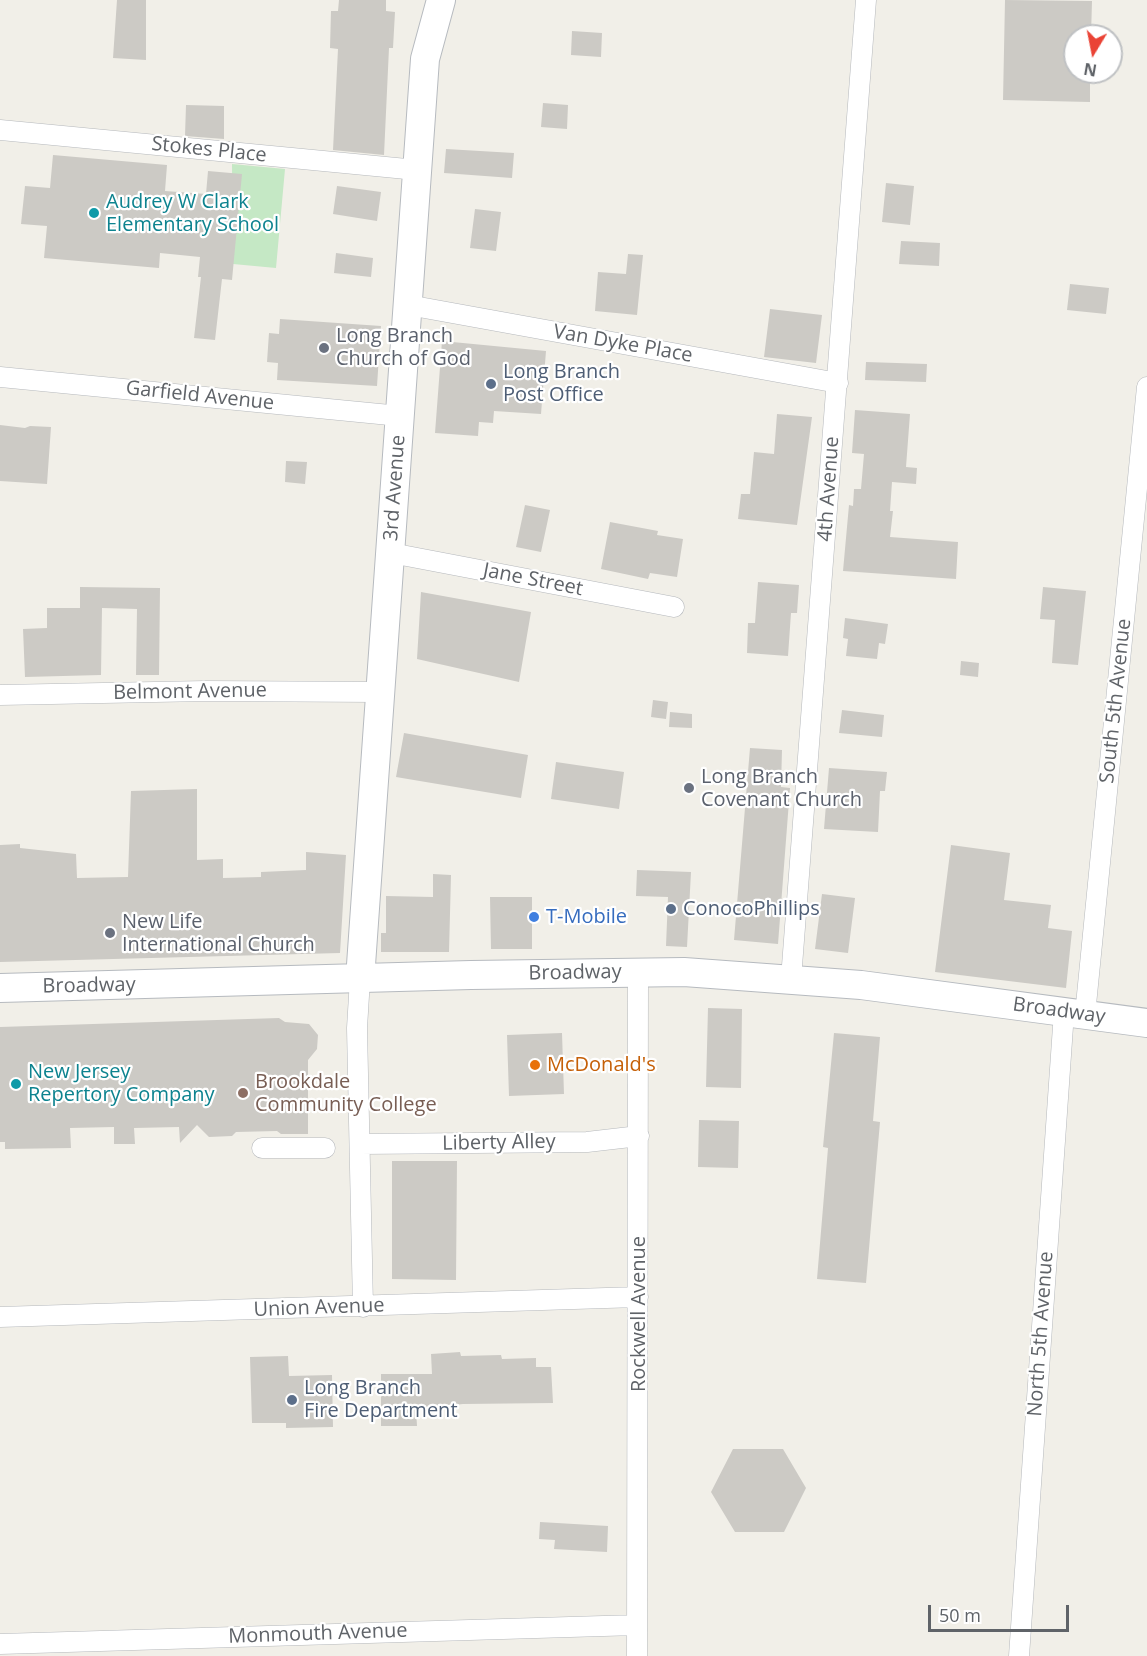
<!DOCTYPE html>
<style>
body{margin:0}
#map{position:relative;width:1147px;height:1656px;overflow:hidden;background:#f1efe8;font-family:"Open Sans",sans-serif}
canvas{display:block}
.north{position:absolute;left:1063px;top:24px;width:60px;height:60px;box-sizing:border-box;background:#fff;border:2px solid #bfc1c3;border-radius:50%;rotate:190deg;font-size:16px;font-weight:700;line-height:24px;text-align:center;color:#5f6368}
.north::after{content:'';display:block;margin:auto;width:21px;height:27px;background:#ea4335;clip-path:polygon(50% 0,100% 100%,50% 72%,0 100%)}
.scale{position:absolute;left:928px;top:1605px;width:141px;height:27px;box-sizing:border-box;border:3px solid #5f6368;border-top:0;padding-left:8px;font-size:18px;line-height:21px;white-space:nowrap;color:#5f6368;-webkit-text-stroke:4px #fff;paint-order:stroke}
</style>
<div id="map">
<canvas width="1147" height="1656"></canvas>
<div class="north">N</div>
<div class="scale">50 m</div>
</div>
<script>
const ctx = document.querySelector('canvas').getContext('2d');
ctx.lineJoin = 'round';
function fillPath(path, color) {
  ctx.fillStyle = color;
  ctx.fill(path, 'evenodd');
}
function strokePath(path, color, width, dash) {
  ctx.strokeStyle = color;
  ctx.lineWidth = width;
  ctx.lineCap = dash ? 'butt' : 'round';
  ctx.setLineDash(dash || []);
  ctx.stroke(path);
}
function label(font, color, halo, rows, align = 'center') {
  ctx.font = font + ' "Open Sans",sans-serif';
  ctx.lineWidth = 4.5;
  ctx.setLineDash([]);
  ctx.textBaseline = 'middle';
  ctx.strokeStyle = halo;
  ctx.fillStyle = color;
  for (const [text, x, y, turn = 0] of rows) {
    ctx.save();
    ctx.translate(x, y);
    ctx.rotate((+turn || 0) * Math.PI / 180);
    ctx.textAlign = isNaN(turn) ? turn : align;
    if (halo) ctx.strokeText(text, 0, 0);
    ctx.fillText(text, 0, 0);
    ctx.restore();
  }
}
fillPath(new Path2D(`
 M232 164 285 169 276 268 233 264Z`), '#c5e8c5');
fillPath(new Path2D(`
 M117 0H146V60L113 58Z
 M339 0H386V11L395 12 393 48H389L384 155 333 150 338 49 330 48 331 11H338Z
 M1005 0 1092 1 1091 36H1075V72H1090V102L1003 100Z
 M572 31 602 33 601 57 571 55Z
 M543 103 568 105 567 129 541 127Z
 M186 105 224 106V139L185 136Z
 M446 149 514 153 512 178 444 173Z
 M53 155 167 165 165 191 206 194 208 171 242 174 232 280 222 279 215 340 194 338 201 277H198L200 257 160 253 159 268 44 258 47 226 21 224 25 186 50 188Z
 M886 183 914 186 910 225 882 222Z
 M337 186 381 192 377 221 333 214Z
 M475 209 501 212 496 251 470 248Z
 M901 241 940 243 939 266 899 264Z
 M336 253 373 258 371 277 334 273Z
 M628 254 643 255 637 315 595 311 598 272 626 274Z
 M1070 284 1109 288 1106 314 1067 310Z
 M770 309 822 315 816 363 764 357Z
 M280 319 381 326 377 386 277 380 278 363 267 362 269 333 279 334Z
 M442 341 546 351 541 414 494 411 493 423 479 422 478 436 435 433Z
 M866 362 927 364 926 382 865 380Z
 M855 410 910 414 906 467 917 468 916 484 892 482 890 511H893L890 537 958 542 956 579 843 571 849 505 853 506 854 489H861L864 454 852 453Z
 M777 414 812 417 797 525 738 519 741 494H750L754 452 774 454Z
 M0 425 25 428 30 426 51 427 47 484 0 481Z
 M286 461 307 462 305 484 285 482Z
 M525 505 550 510 541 552 516 547Z
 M610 522 658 531 657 535 683 539 677 577 650 573 648 579 601 569Z
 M758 582 799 585 797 613H791L788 656 747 653 748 623H755Z
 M80 587 160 588 159 675H136L137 609 102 608 101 675 25 677 23 629 47 628V608H80Z
 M1043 587 1086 591 1078 665 1052 663 1055 620 1040 619Z
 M421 592 531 612 519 682 417 659Z
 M845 618 888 624 885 644 879 643 877 659 846 656 848 639 843 638Z
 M961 661 979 663 978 677 960 675Z
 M653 700 668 702 666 719 651 717Z
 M842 710 884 715 882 737 839 733Z
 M670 712 692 714V728L669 727Z
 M404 733 528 755 521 798 396 777Z
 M750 748 782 750 781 787 790 788 778 944 734 940Z
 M556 762 624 772 619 809 551 799Z
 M829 768 887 772 885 791H880L878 832 824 829Z
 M197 789V860L223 859V878L261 877V872L306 870V852L346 855 340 953 0 962V845L20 844V848L76 854 77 878 128 877 131 791Z
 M951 845 1010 853 1004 900 1051 905 1048 928 1072 931 1066 988 935 972Z
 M637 870 691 872 687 947 666 946 668 897 636 896Z
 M433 874 451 875 449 952H381V933H386V896L433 897Z
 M822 894 855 898 848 953 815 949Z
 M490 897H532V949H491Z
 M708 1008 742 1009 741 1088 706 1087Z
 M279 1018 285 1022 309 1024 318 1035 317 1049 308 1060V1134H281L277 1131 236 1132 232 1136 209 1137 197 1125 180 1143 179 1127 134 1128 135 1144H114V1127L70 1128 71 1148 5 1149V1142H0V1027Z
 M562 1033 564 1094 509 1096 507 1035Z
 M834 1033 880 1037 873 1121 880 1122 866 1283 817 1279 828 1148 823 1147Z
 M699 1120 739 1121 738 1168 698 1167Z
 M392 1161H457L456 1280 392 1279Z
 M460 1352 461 1356 501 1355 502 1359 536 1358V1367H551L553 1403 463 1404 416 1409 417 1426H381V1374H432L431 1354Z
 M288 1356 289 1376 332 1375 333 1427 286 1428V1423H252L250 1357Z
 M733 1449H783L806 1488 784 1532H735L711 1492Z
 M540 1522 608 1526 607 1552 554 1549 555 1540 539 1539Z`), '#cccac5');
const street = new Path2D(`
 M0 130 417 170
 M408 305 838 383
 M0 377 400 416
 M391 553 674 607
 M0 695 206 691 379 692
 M360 979 357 1028 363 1307
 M791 979 866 0
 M1085 1015 1147 387
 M360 1144 587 1142 639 1136
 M262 1148H325
 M0 1317 638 1297
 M0 1644 637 1625
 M637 1656 638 971
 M1019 1656 1064 1012`);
const secondary = new Path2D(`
 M360 979 425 59 441 0
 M0 988 471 975 684 972 861 985 1147 1023`);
strokePath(street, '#b5b8bc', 21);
strokePath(secondary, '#b6babf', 30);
strokePath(street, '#fff', 20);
strokePath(secondary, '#fff', 28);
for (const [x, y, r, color] of [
 [94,213,6,"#0f9aa8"],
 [324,348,6,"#6b7280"],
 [491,384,6,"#5c6f8a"],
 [689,788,6,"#6b7280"],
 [671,909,6,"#5c6f8a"],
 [534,917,6,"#3f7fe0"],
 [110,933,6,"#6b7280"],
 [535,1065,6,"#e8710a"],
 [16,1084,6,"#0f9aa8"],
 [243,1093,6,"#8d6e63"],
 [292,1400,6,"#5c6f8a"]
]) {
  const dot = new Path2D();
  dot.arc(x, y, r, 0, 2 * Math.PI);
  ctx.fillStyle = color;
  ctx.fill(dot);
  strokePath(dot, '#fff', 2);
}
label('20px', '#5f6368', '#fff', [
 ["Stokes Place",209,150,6],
 ["Van Dyke Place",623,344,10],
 ["Garfield Avenue",200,396,6],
 ["3rd Avenue",395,488,-86],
 ["4th Avenue",829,489,-86],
 ["Jane Street",533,580,11],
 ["Belmont Avenue",190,692,-1],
 ["South 5th Avenue",1116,701,-84],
 ["Broadway",575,973,-1],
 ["Broadway",89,986,-1],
 ["Broadway",1059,1011,8],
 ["Liberty Alley",499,1143,-1],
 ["Union Avenue",319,1308,-2],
 ["Rockwell Avenue",639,1314,-90],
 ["North 5th Avenue",1041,1334,-86],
 ["Monmouth Avenue",318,1634,-2]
]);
label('20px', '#0d838f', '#fff', [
 ["Audrey W Clark",106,202],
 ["Elementary School",106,225],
 ["New Jersey",28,1072],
 ["Repertory Company",28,1095]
], 'left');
label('20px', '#5b616d', '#fff', [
 ["Long Branch",336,336],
 ["Church of God",336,359],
 ["Long Branch",701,777],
 ["Covenant Church",701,800],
 ["New Life",122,922],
 ["International Church",122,945]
], 'left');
label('20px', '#4e5e75', '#fff', [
 ["Long Branch",503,372],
 ["Post Office",503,395],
 ["ConocoPhillips",683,909],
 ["Long Branch",304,1388],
 ["Fire Department",304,1411]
], 'left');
label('20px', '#366cbe', '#fff', [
 ["T-Mobile",546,917]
], 'left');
label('20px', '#c56008', '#fff', [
 ["McDonald's",547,1065]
], 'left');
label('20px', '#785e54', '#fff', [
 ["Brookdale",255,1082],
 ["Community College",255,1105]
], 'left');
</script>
